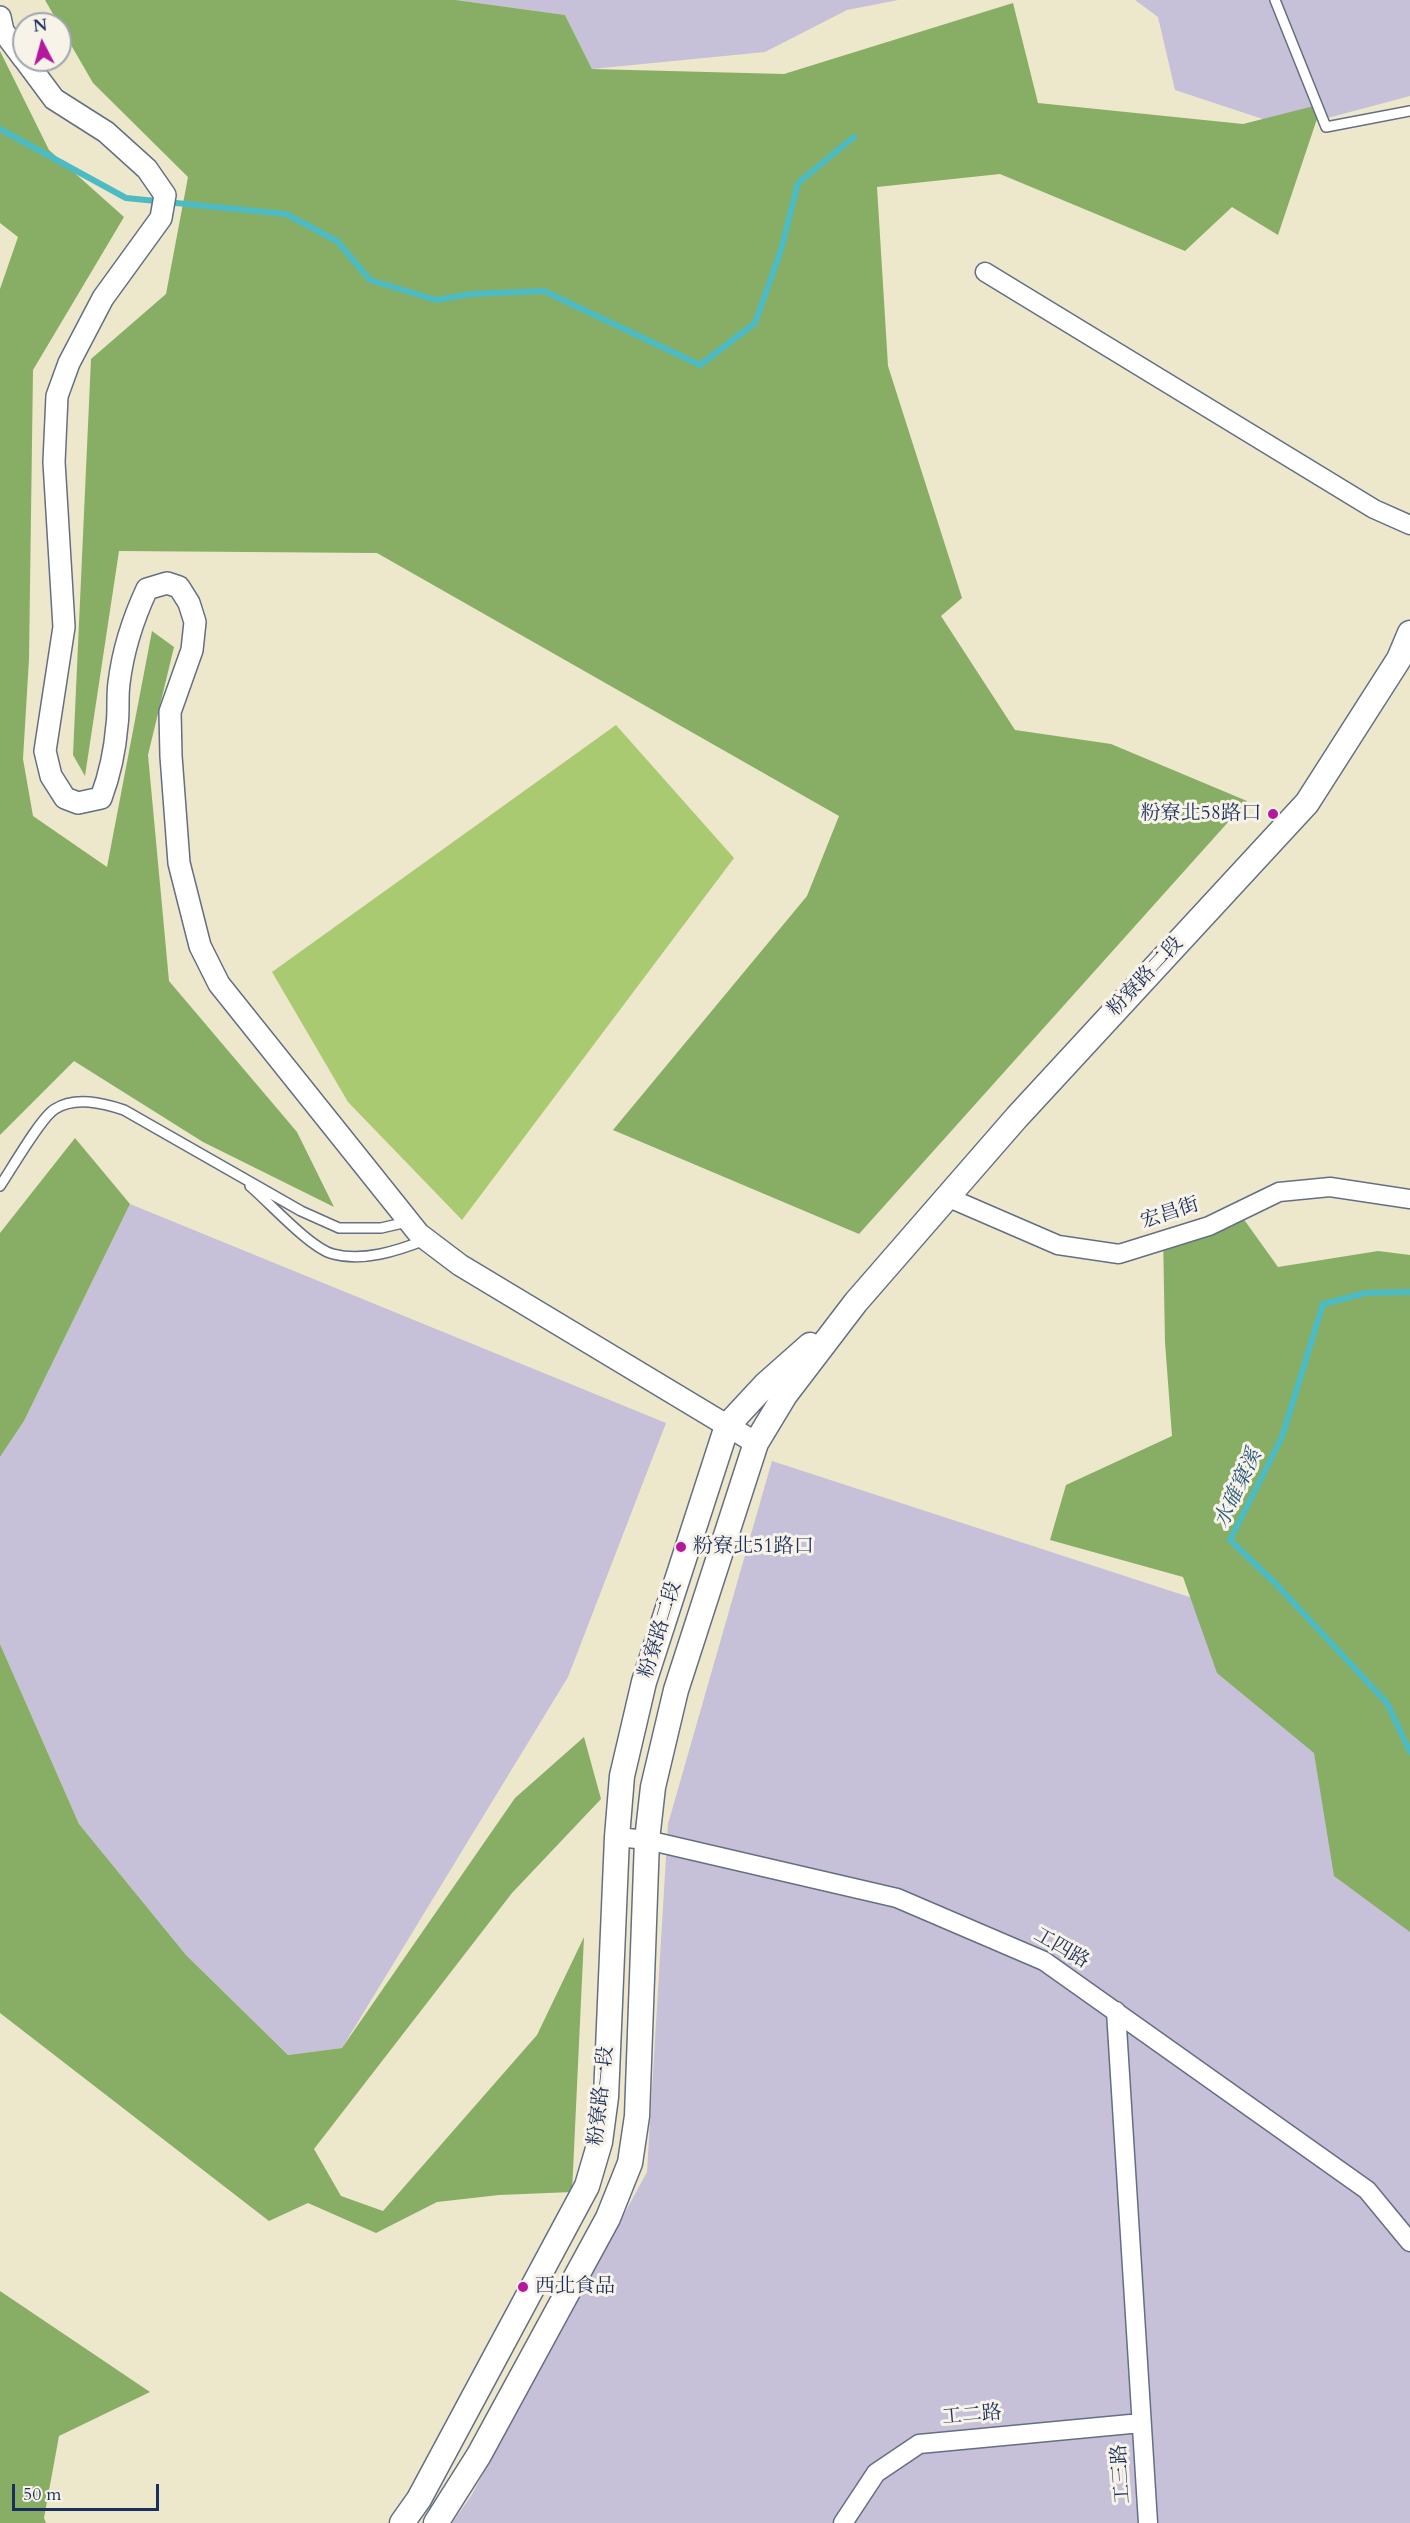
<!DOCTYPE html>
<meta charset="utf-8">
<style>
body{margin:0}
#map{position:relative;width:1410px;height:2523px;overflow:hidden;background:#ede7cb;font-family:Cardo,serif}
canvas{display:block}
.north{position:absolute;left:12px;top:12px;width:60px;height:60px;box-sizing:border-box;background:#f7f3e8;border:2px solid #9fa5b1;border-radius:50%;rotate:354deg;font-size:16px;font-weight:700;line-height:24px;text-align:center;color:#1b2f5e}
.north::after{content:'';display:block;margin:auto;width:21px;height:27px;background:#b5179e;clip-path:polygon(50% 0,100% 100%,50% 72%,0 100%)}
.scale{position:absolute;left:12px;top:2484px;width:147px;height:27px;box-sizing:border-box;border:3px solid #1b2f5e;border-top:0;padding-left:8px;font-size:18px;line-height:21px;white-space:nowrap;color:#1b2f5e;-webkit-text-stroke:4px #f7f3e8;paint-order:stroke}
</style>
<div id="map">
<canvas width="1410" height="2523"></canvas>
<div class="north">N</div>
<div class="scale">50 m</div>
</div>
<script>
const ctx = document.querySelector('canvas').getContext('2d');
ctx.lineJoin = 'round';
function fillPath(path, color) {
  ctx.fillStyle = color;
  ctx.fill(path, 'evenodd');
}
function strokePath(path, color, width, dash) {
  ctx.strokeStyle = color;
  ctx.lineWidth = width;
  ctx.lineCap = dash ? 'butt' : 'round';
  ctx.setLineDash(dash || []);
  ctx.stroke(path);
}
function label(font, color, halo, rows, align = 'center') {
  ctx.font = font + ' Cardo,"Noto Serif TC",serif';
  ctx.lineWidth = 6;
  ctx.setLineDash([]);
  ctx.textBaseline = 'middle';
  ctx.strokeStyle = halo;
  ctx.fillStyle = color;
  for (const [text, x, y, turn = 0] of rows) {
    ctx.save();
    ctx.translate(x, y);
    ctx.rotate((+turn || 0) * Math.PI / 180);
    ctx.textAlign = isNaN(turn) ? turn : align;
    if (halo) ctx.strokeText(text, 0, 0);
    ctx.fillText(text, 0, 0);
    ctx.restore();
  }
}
fillPath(new Path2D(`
 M456 0H898L847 10 765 52 592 69 565 15Z
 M1135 0H1410V96L1290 128 1175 90 1158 17Z
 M130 1204 666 1423 568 1677 342 2048 288 2055 186 1955 79 1824 0 1644V1457L24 1421Z
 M772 1461 1266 1622 1410 1811V2523H452L471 2496 647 2172 668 1824Z`), '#c6c0d9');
fillPath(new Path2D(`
 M616 725 734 858 462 1220 348 1102 272 972Z`), '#aaca72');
fillPath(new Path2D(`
 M45 0H456L565 15 592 69 784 74 1013 3 1038 103 1243 124 1322 104 1278 235 1232 207 1185 251 1000 174 877 187 888 366 962 598 941 616 1015 730 1111 744 1247 801 859 1234 613 1130 807 896 839 816 377 553 119 551 85 776 73 755 91 359 166 294 188 177 93 83Z
 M0 51 49 150 124 217 33 370 29 659 23 759 33 816 107 867 152 631 174 647 148 755 169 981 297 1132 334 1207 203 1142 74 1061 0 1135V289L18 237 0 223Z
 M75 1138 130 1204 24 1421 0 1457V1233Z
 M1240 1214 1278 1267 1378 1251 1410 1255V1932L1334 1876 1314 1753 1217 1673 1183 1577 1050 1540 1066 1485 1172 1436 1165 1342 1163 1234Z
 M0 1644 79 1824 186 1955 288 2055 342 2048 515 1798 584 1737 601 1799 512 1893 314 2149 341 2196 383 2211 537 2035 584 1937 572 2192 499 2195 437 2202 376 2233 308 2203 269 2221 0 2013Z
 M0 2291 150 2392 59 2436 44 2518 46 2523H0Z`), '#87ae64');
strokePath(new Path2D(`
 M0 129 126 198 286 214 337 241 370 280 436 300 471 294 544 291 700 365 755 323 781 250 798 183 854 137
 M1410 1292 1366 1293 1323 1304 1282 1437 1230 1540 1277 1585 1387 1703 1410 1752`), '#4cbbc3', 6);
const service = new Path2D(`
 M1275 0 1326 127 1410 111
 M0 1186C11 1170 41 1117 55 1109 75 1096 103 1103 124 1110L301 1211 339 1228H381L407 1222
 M250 1186C270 1203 310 1248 333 1254 363 1262 397 1251 425 1240`);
const minor = new Path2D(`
 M985 272 1374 509 1410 525
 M947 1197 1058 1245 1119 1254 1209 1226 1279 1192 1330 1187 1410 1199
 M617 1837 647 1840 897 1898 1044 1961 1367 2190 1410 2242
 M1116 2011 1148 2523
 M843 2523 876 2473 919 2444 1141 2423`);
const tertiary = new Path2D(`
 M0 17 3 31 24 59
 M25 60 54 99 106 132 147 169 165 195 161 218 103 298 69 363 57 396 54 462 64 627 45 751 51 776 65 798 78 803 101 798C110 774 115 750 117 725 119 711 117 697 119 683 123 650 133 619 147 589L167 583 179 587 189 603 195 622 192 650 170 712 171 756 179 863 200 946 219 984 419 1234 460 1265 756 1443`);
const secondary = new Path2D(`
 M402 2523 419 2499 587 2186 600 2142 606 2097 617 1837 622 1776 644 1682 727 1426 766 1384 810 1345
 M436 2523 479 2455 608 2218 630 2163 637 2116 647 1840 653 1787 676 1690 756 1443 785 1395 856 1302 1017 1117 1307 803 1399 659 1410 633`);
strokePath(service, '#646f84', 12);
strokePath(minor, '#646f84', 21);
strokePath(tertiary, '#646f84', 24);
strokePath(secondary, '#646f84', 27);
strokePath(service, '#fff', 9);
strokePath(minor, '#fff', 18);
strokePath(tertiary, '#fff', 21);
strokePath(secondary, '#fff', 24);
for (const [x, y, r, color] of [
 [1273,814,6,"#b5179e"],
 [681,1547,6,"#b5179e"],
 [523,2287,6,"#b5179e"]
]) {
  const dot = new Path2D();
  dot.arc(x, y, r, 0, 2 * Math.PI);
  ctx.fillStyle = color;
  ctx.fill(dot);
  strokePath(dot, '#f7f3e8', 2);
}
label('20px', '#1b2f5e', '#f7f3e8', [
 ["粉寮北58路口",1261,814,"right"],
 ["粉寮北51路口",693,1547],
 ["西北食品",535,2287]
], 'left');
label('20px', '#1b2f5e', '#f7f3e8', [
 ["粉寮路二段",1146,977,-47],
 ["宏昌街",1170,1214,-18],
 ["粉寮路二段",661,1630,-73],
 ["工四路",1061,1949,30],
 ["粉寮路一段",602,2096,-84],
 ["工二路",972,2416,-5],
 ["工三路",1122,2474,-94]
]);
label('italic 21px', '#2a597c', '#f7f3e8', [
 ["水確窠溪",1239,1489,-65]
]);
</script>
